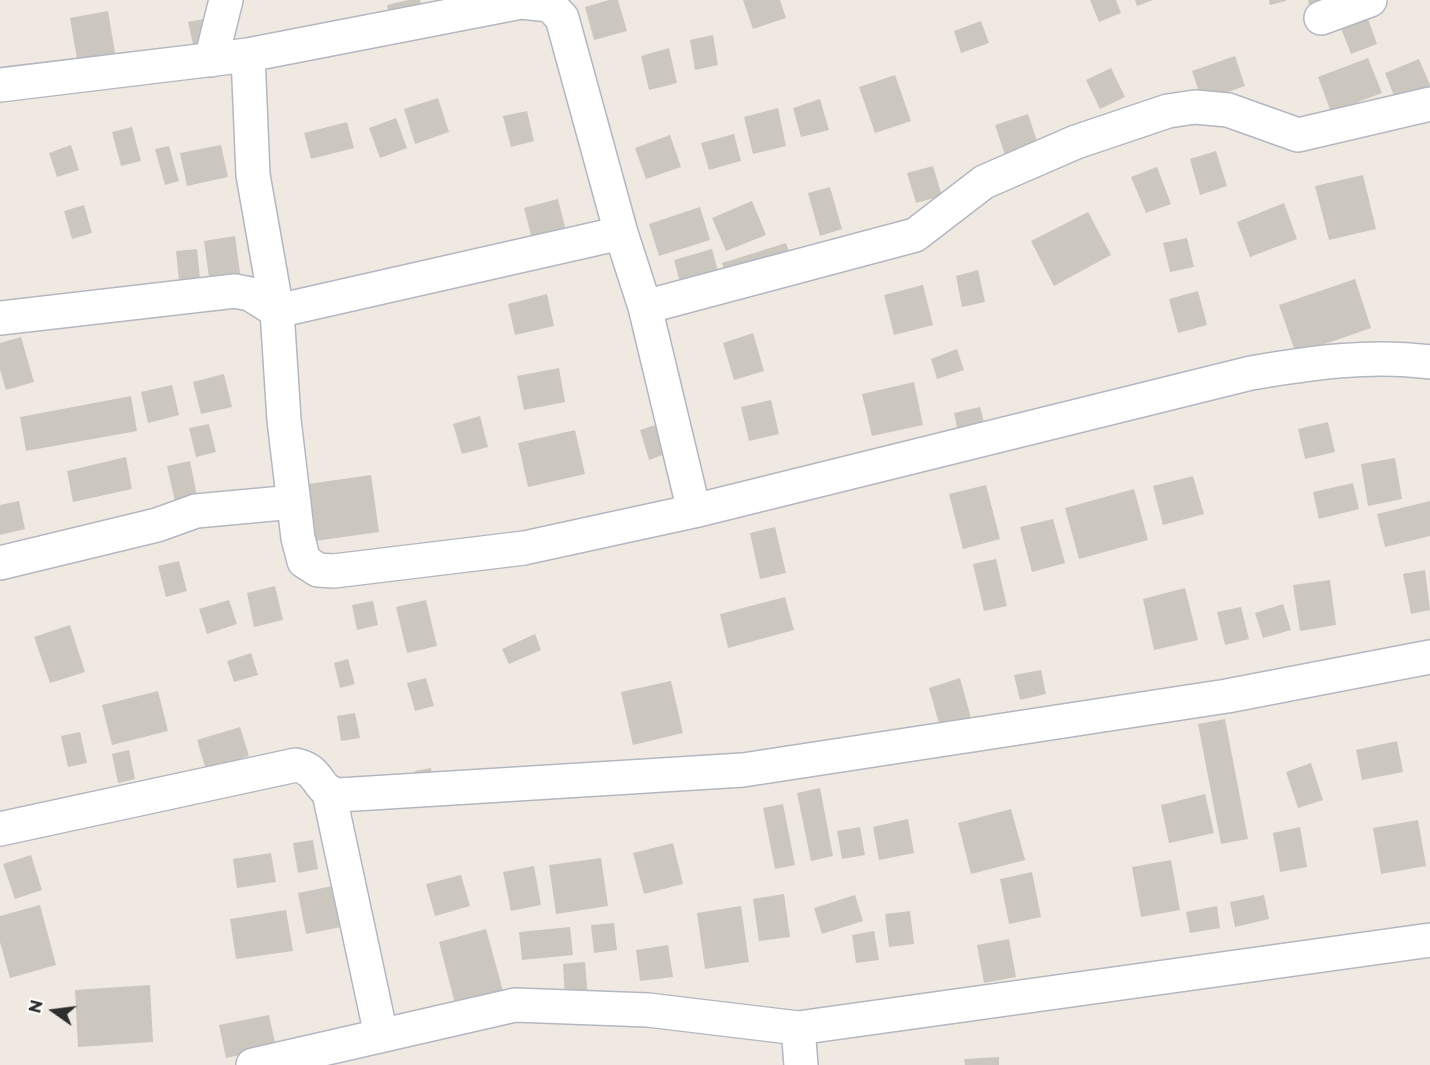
<!DOCTYPE html>
<style>
body{margin:0}
#map{position:relative;width:1430px;height:1065px;overflow:hidden;background:#efe9e1;font-family:Montserrat,sans-serif}
canvas{display:block}
.north{position:absolute;left:24px;top:981px;width:60px;height:60px;-webkit-text-stroke:4px #fff;paint-order:stroke;rotate:284deg;font-size:16px;font-weight:700;line-height:24px;text-align:center;color:#2e2e2e}
.north::after{content:'';display:block;margin:auto;width:21px;height:27px;background:#2e2e2e;clip-path:polygon(50% 0,100% 100%,50% 72%,0 100%)}
</style>
<div id="map">
<canvas width="1430" height="1065"></canvas>
<div class="north">N</div>
</div>
<script>
const ctx = document.querySelector('canvas').getContext('2d');
ctx.lineJoin = 'round';
function fillPath(path, color) {
  ctx.fillStyle = color;
  ctx.fill(path, 'evenodd');
}
function strokePath(path, color, width, dash) {
  ctx.strokeStyle = color;
  ctx.lineWidth = width;
  ctx.lineCap = dash ? 'butt' : 'round';
  ctx.setLineDash(dash || []);
  ctx.stroke(path);
}
fillPath(new Path2D(`
 M408 0H420L424 15 391 23 387 5Z
 M609 0H618L627 31 594 40 585 7Z
 M743 0H780L786 18 753 29Z
 M1090 0H1116L1121 13 1099 22Z
 M1135 0H1153L1137 6Z
 M1269 0H1286V1L1270 5Z
 M1308 0H1336L1311 12Z
 M108 11 116 59 78 65 70 18Z
 M1366 13 1377 44 1351 54 1339 23Z
 M203 19 208 45 194 49 188 22Z
 M981 21 989 43 961 53 954 31Z
 M713 35 718 65 695 70 690 40Z
 M669 48 677 83 649 90 641 56Z
 M1235 56 1245 86 1202 101 1192 71Z
 M1368 58 1382 93 1331 112 1318 77Z
 M1419 59 1430 85V92L1398 106 1385 73Z
 M1111 68 1125 97 1100 109 1086 80Z
 M895 75 911 121 875 133 859 87Z
 M438 98 449 132 415 144 404 109Z
 M820 99 829 130 801 137 793 108Z
 M778 108 786 146 753 154 744 117Z
 M527 111 534 141 511 147 503 116Z
 M1028 114 1039 147 1006 158 995 125Z
 M396 118 407 148 380 158 369 128Z
 M347 122 354 148 311 159 304 133Z
 M132 127 141 161 121 166 112 132Z
 M734 134 741 161 709 170 701 143Z
 M670 135 681 167 646 179 635 148Z
 M71 145 79 170 57 177 49 153Z
 M221 145 228 177 187 186 180 153Z
 M169 146 179 181 165 185 155 149Z
 M1216 151 1227 186 1200 195 1190 159Z
 M933 166 942 196 916 203 907 173Z
 M1157 167 1171 204 1146 213 1131 177Z
 M1363 175 1376 229 1329 240 1315 186Z
 M830 187 842 229 820 236 808 193Z
 M558 199 567 235 533 243 524 208Z
 M752 201 766 235 726 251 712 218Z
 M1284 203 1297 239 1250 257 1237 222Z
 M84 205 92 233 72 239 64 211Z
 M700 207 710 240 659 256 649 224Z
 M1088 212 1111 255 1054 286 1031 241Z
 M235 236 241 280 210 285 204 241Z
 M1187 238 1194 267 1170 272 1163 243Z
 M786 243 792 261 728 281 722 263Z
 M197 249 201 288 180 290 176 251Z
 M712 249 718 271 680 282 674 260Z
 M978 270 985 302 962 307 956 276Z
 M1355 279 1371 328 1296 354 1279 305Z
 M923 285 933 325 894 335 884 295Z
 M1198 291 1207 325 1178 333 1169 299Z
 M547 294 554 326 515 335 508 304Z
 M753 333 764 371 734 380 723 343Z
 M21 337 34 382 6 390 0 370V343Z
 M957 349 964 370 937 379 931 359Z
 M559 368 565 402 524 410 517 376Z
 M224 374 232 407 201 414 193 382Z
 M914 382 923 425 872 436 862 394Z
 M172 385 179 415 148 423 141 392Z
 M131 396 137 431 26 451 20 417Z
 M771 400 779 434 749 441 741 407Z
 M980 407 986 430 959 437 954 413Z
 M480 416 488 447 462 454 453 424Z
 M1328 422 1335 452 1305 459 1298 429Z
 M209 424 216 452 196 457 189 428Z
 M659 424 668 453 649 460 640 430Z
 M575 430 585 474 528 487 518 443Z
 M126 457 132 489 73 502 67 471Z
 M1395 458 1402 499 1368 506 1361 464Z
 M190 461 197 496 175 501 167 466Z
 M371 475 379 532 315 541 308 484Z
 M1193 476 1204 514 1163 525 1153 486Z
 M1353 483 1359 509 1319 519 1313 492Z
 M986 485 1000 539 963 549 949 494Z
 M1134 489 1148 540 1079 559 1065 508Z
 M19 501 25 529 0 535V505Z
 M1430 501V536L1385 547 1377 514Z
 M1053 519 1065 563 1032 572 1020 527Z
 M775 527 786 573 760 579 750 533Z
 M996 559 1007 606 984 611 973 564Z
 M179 561 187 591 166 597 158 566Z
 M1425 570 1430 610 1411 614 1403 574Z
 M1330 580 1336 625 1300 631 1293 585Z
 M275 586 283 620 254 627 247 593Z
 M1185 588 1198 640 1154 650 1143 599Z
 M785 597 794 630 728 648 720 614Z
 M229 600 237 624 207 634 199 609Z
 M426 600 437 646 407 653 396 607Z
 M373 601 378 625 357 630 352 605Z
 M1283 604 1291 630 1263 638 1255 613Z
 M1241 607 1249 639 1225 645 1217 612Z
 M70 625 85 672 50 683 34 637Z
 M535 634 541 650 509 664 502 649Z
 M251 653 258 675 234 682 227 661Z
 M348 659 355 684 340 688 334 663Z
 M1041 670 1046 694 1020 700 1014 675Z
 M426 678 434 706 415 711 407 683Z
 M960 678 971 718 940 727 929 688Z
 M671 681 683 733 633 745 621 692Z
 M158 691 168 731 112 745 102 705Z
 M355 713 360 738 341 741 337 716Z
 M1225 719 1248 839 1221 844 1198 724Z
 M240 727 249 756 206 770 197 740Z
 M80 732 87 763 68 767 61 736Z
 M1397 741 1403 772 1362 780 1356 750Z
 M129 750 135 779 118 783 112 754Z
 M1311 763 1323 800 1298 808 1286 772Z
 M431 768 434 782 418 785 415 771Z
 M820 788 833 856 811 861 797 793Z
 M1205 794 1214 833 1169 843 1161 805Z
 M783 804 795 865 775 869 763 808Z
 M1011 809 1025 860 971 874 958 823Z
 M908 819 914 853 879 860 873 827Z
 M1418 820 1426 866 1381 874 1373 828Z
 M860 827 865 855 842 859 837 831Z
 M1300 827 1307 867 1280 872 1273 833Z
 M313 840 318 869 298 873 293 843Z
 M673 843 683 884 644 894 633 853Z
 M271 853 276 882 237 888 233 859Z
 M31 855 42 890 15 899 3 864Z
 M601 858 608 906 556 914 549 865Z
 M1171 860 1180 910 1141 917 1132 867Z
 M534 866 541 905 511 911 503 872Z
 M1032 872 1041 917 1009 924 1000 879Z
 M461 875 470 906 435 916 426 884Z
 M337 885 346 926 306 934 298 893Z
 M784 894 790 937 759 941 753 899Z
 M855 895 863 921 822 934 814 908Z
 M1264 895 1269 919 1235 927 1230 902Z
 M40 905 56 965 10 978 0 942V916Z
 M741 906 749 962 705 969 697 913Z
 M1217 906 1220 928 1190 933 1186 912Z
 M286 910 293 951 236 959 230 919Z
 M910 911 914 944 889 947 885 914Z
 M614 923 617 950 594 953 591 925Z
 M570 927 573 955 522 960 519 932Z
 M486 929 503 991 455 1004 439 942Z
 M874 931 879 960 856 963 852 935Z
 M1009 939 1016 977 984 983 977 945Z
 M668 945 673 977 640 981 636 950Z
 M585 962 588 999 565 1001 563 964Z
 M150 985 153 1042 78 1047 75 990Z
 M269 1015 276 1048 226 1058 219 1025Z
 M999 1057V1065H965L964 1059Z`), '#cbc7bf');
const minor = new Path2D(`
 M1321 18 1370 0
 M248 55 253 175 277 311 284 420 298 538 304 561 318 570 334 571 524 548 694 511 1251 373C1310 363 1370 354 1430 362
 M211 60 226 0
 M0 85 248 55 521 2 550 5 562 18 621 233 645 307 694 511
 M645 307 915 235 984 182 1076 142 1168 111 1195 107 1228 110 1298 135 1430 104
 M0 318 235 291 250 294 277 311 621 233
 M0 563 157 525 196 511 294 502
 M329 793 381 1035
 M0 829 296 765C323 771 314 790 339 795L743 770 1227 696 1430 657
 M798 1028 801 1065
 M253 1065 515 1005 648 1010 798 1028 1430 940`);
strokePath(minor, '#b4b7c1', 36);
strokePath(minor, '#fff', 33);
</script>
